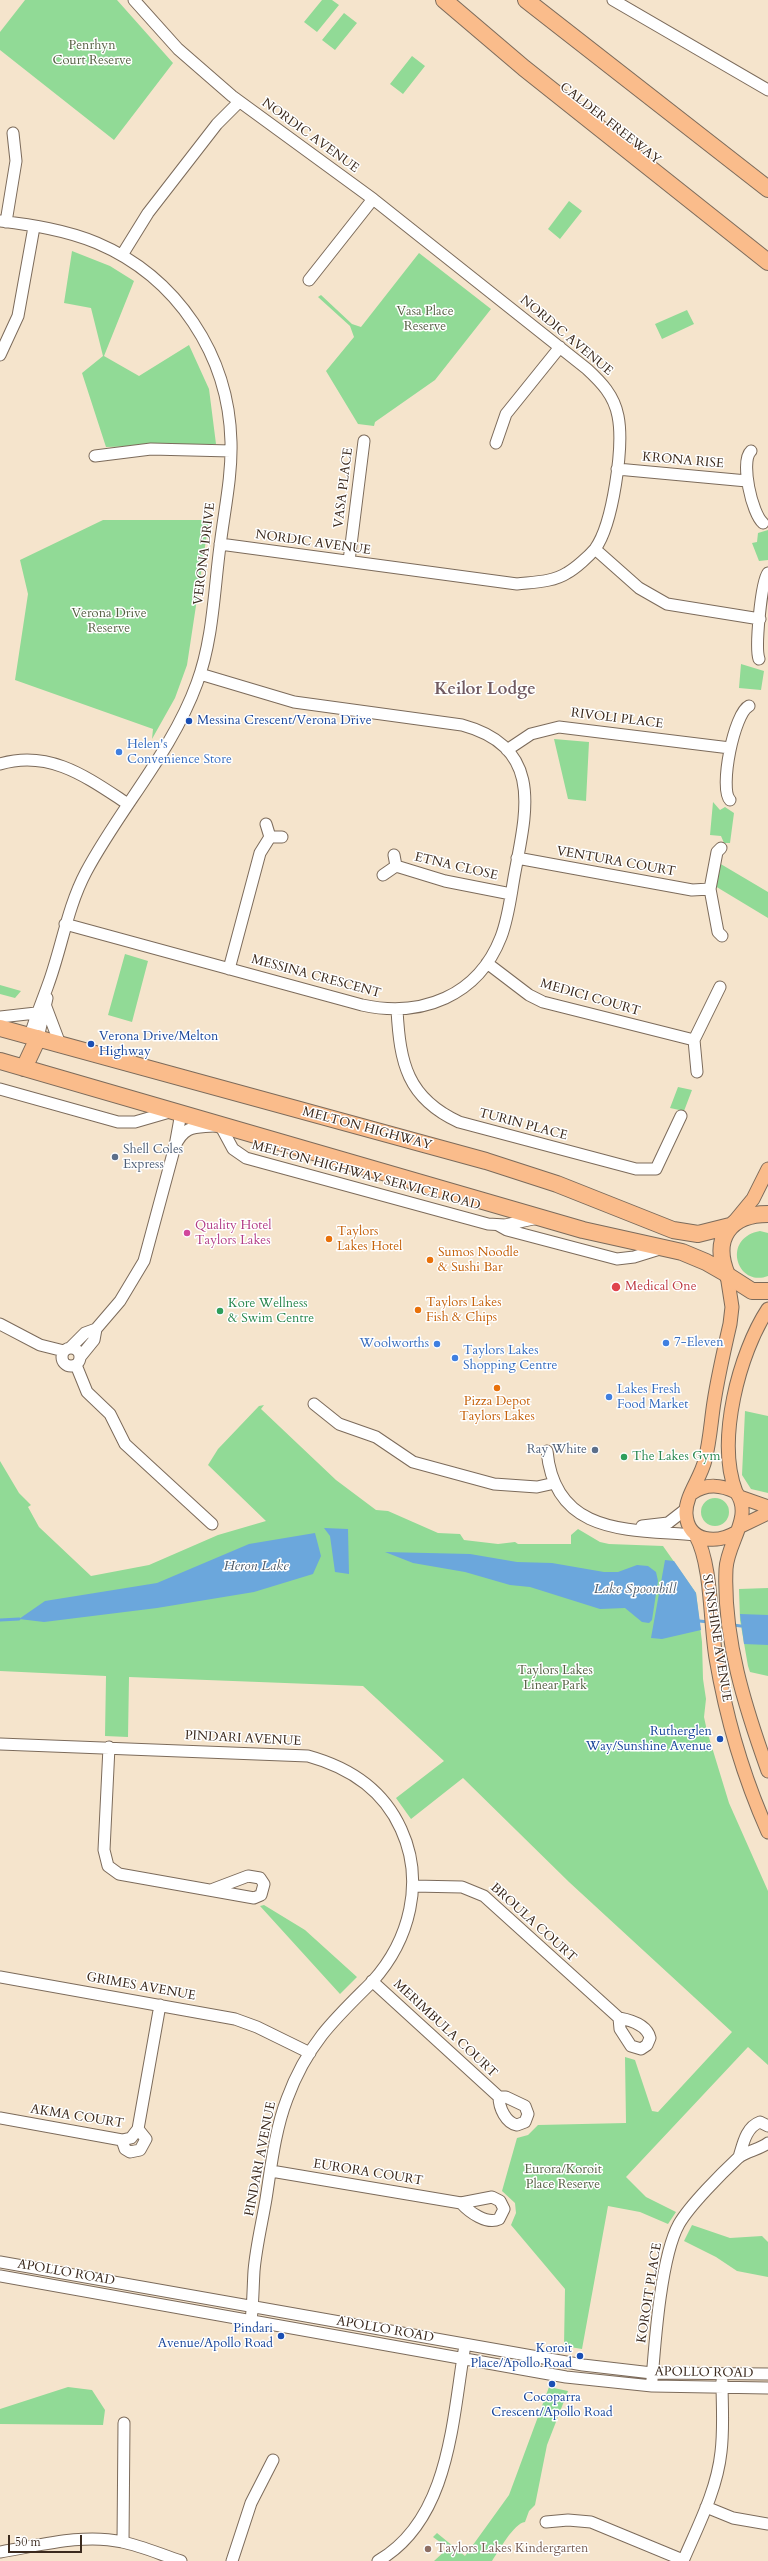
<!DOCTYPE html>
<style>
body{margin:0}
#map{position:relative;width:768px;height:2561px;overflow:hidden;background:#f5e4cc;font-family:Cardo,serif}
canvas{display:block}
.scale{position:absolute;left:8px;top:2535px;width:74px;height:18px;box-sizing:border-box;border:2px solid #3b2a1e;border-top:0;padding-left:5px;font-size:12px;line-height:14px;white-space:nowrap;color:#3b2a1e;-webkit-text-stroke:3px #fff;paint-order:stroke}
</style>
<div id="map">
<canvas width="768" height="2561"></canvas>
<div class="scale">50 m</div>
</div>
<script>
const ctx = document.querySelector('canvas').getContext('2d');
ctx.lineJoin = 'round';
function fillPath(path, color) {
  ctx.fillStyle = color;
  ctx.fill(path, 'evenodd');
}
function strokePath(path, color, width, dash) {
  ctx.strokeStyle = color;
  ctx.lineWidth = width;
  ctx.lineCap = dash ? 'butt' : 'round';
  ctx.setLineDash(dash || []);
  ctx.stroke(path);
}
function label(font, color, halo, rows, align = 'center') {
  ctx.font = font + ' Cardo,serif';
  ctx.lineWidth = 3;
  ctx.setLineDash([]);
  ctx.textBaseline = 'middle';
  ctx.strokeStyle = halo;
  ctx.fillStyle = color;
  for (const [text, x, y, turn = 0] of rows) {
    ctx.save();
    ctx.translate(x, y);
    ctx.rotate((+turn || 0) * Math.PI / 180);
    ctx.textAlign = isNaN(turn) ? turn : align;
    if (halo) ctx.strokeText(text, 0, 0);
    ctx.fillText(text, 0, 0);
    ctx.restore();
  }
}
fillPath(new Path2D(`
 M25 0H117L173 63 114 140 0 50V32Z
 M322 0H332L339 5 317 32 304 22Z
 M344 13 357 23 335 50 322 40Z
 M412 56 425 66 403 94 390 84Z
 M569 201 582 211 560 239 548 229Z
 M72 251 110 266 134 281 104 356 139 376 189 345 209 389 216 444 106 447 82 373 103 356 91 308 64 303Z
 M419 253 491 309 435 380 375 422 374 426 358 424 326 371 354 337 350 326 318 297 321 295 352 324 361 327Z
 M687 310 694 324 662 339 655 324Z
 M103 520H209L187 665 175 698 152 739 153 729 15 680 28 594 20 560Z
 M768 530V560L759 561 752 543 757 542 758 533Z
 M741 664 764 671 761 690 739 688Z
 M554 739 589 742 586 801 568 799Z
 M713 802 720 810 725 807 734 813 730 843H724L721 836 710 835Z
 M719 863 768 892V918L715 886Z
 M125 954 148 961 132 1022 108 1015Z
 M0 985 21 991 15 998 0 994Z
 M678 1087 692 1090 684 1111 670 1108Z
 M760 1231 768 1233V1276C737 1288 721 1238 760 1231Z
 M264 1405 261 1409 336 1480 376 1510 388 1511 438 1533 460 1534 464 1540 498 1544 515 1542 518 1544H571V1535L578 1529 600 1542 609 1544 663 1546 696 1593 702 1642 703 1679 706 1699 704 1717 707 1731 729 1803 768 1891V2065L748 2047 626 2177 646 2197 676 2212 668 2224 640 2212 608 2206 582 2349 564 2346 565 2289 511 2225 516 2213 515 2203 502 2191 517 2138 528 2135 538 2125 626 2123 625 2057 635 2060 652 2111 658 2112 732 2032 569 1882 463 1778 411 1819 396 1798 444 1761 363 1686 129 1677 128 1737 105 1736 106 1676 0 1671V1461L19 1493 31 1505 28 1507 39 1527 91 1576 149 1565 218 1535 266 1521 208 1465 218 1449 259 1406Z
 M745 1411 768 1416V1493L751 1489 742 1475Z
 M701 1512a14 14 0 1 1 28 0a14 14 0 1 1-28 0Z
 M768 1588V1676L750 1672 748 1666 740 1620 739 1589Z
 M264 1905 305 1930 357 1977 340 1994 260 1906Z
 M692 2225 730 2238 762 2236 768 2242V2277L737 2271 716 2257 684 2241Z
 M68 2387 92 2390 105 2410 103 2425 0 2424V2409Z
 M549 2387 568 2391 547 2445 535 2505 529 2511 525 2522C514 2523 498 2552 492 2561H434L448 2548 433 2537 437 2533 465 2556 509 2495Z`), '#91da96');
fillPath(new Path2D(`
 M324 1528 348 1529 349 1574 335 1572 330 1536Z
 M315 1533 321 1556 313 1574 254 1592 157 1608 44 1622 19 1619 45 1601 157 1583 249 1544Z
 M385 1552 470 1554 517 1562 552 1563 604 1572H618L637 1565 648 1566 656 1572 658 1581 652 1620 649 1623 642 1622 625 1608 600 1609 530 1587 510 1585 465 1572 413 1563Z
 M665 1560 674 1561 696 1593 701 1630 662 1639 651 1638Z
 M740 1614 768 1615V1645L744 1644Z`), '#6ba7dc');
strokePath(new Path2D(`
 M0 1620 19 1619
 M699 1621 709 1622
 M733 1625 741 1626`), '#6ba7dc', 3);
const minor = new Path2D(`
 M134 0 178 49 232 96 373 199 587 369C601 382 614 395 618 416 624 446 613 524 595 549 589 556 576 568 567 573 553 582 534 582 517 584L220 544
 M613 0 768 90
 M0 221C32 225 66 230 97 243 177 277 229 355 231 442 232 477 224 512 220 546 214 591 213 640 197 683 172 752 120 808 86 872 67 908 62 947 48 985 42 1002 35 1018 30 1036
 M6 222 16 161 13 133
 M122 255 148 213 217 124 239 102
 M309 280 373 199
 M0 355 18 316 34 227
 M496 443 506 414 560 347
 M751 451C740 461 752 514 763 523
 M95 456 151 449 231 451
 M617 469 747 481
 M595 549 639 588 667 604 760 619
 M349 561 364 441
 M759 659C755 648 761 582 768 573
 M507 750 531 734 559 727 730 748
 M0 764C50 749 88 778 128 804
 M730 800C719 789 734 713 749 706
 M266 824 270 837H282
 M721 848 717 852 710 889 718 932 722 936
 M394 855 396 866
 M517 858 692 890 710 889
 M396 866 445 881 511 894
 M383 875 396 866
 M65 924 362 1005C422 1018 478 996 501 937 509 916 511 893 515 872 527 809 543 747 462 725L294 702 200 674
 M487 963 529 995 543 1002 694 1040
 M229 969 260 853 270 837
 M46 1007 60 1044
 M397 1010C400 1063 407 1098 459 1122L636 1169H656L681 1116
 M0 1017 36 1013
 M38 1038 47 998
 M697 1072 694 1040 720 987
 M0 1089 118 1122H135L173 1111
 M175 1146C186 1122 198 1129 220 1125L233 1149 246 1158 488 1224 505 1225 538 1218
 M498 1225 507 1230 617 1259 634 1257 663 1248
 M0 1324 40 1345 64 1351
 M62 1357a9 9 0 1 1 18 0a9 9 0 1 1-18 0Z
 M70 1348 85 1333 96 1329 120 1301 144 1261 175 1146 181 1113
 M81 1356 94 1340 96 1329
 M76 1365 87 1392 110 1414 125 1444 212 1524
 M314 1404 339 1424 376 1437 413 1462 494 1484 537 1487 555 1483
 M547 1451C555 1537 632 1529 695 1535
 M642 1526 668 1523 686 1509
 M0 1744 308 1756C348 1767 383 1789 401 1829 425 1881 410 1940 372 1982 355 1999 337 2016 322 2035 308 2053 295 2077 287 2099 275 2130 271 2167 266 2199 262 2223 256 2247 254 2271 253 2288 253 2304 251 2321
 M109 1747 104 1850 108 1866 119 1874 254 1898 261 1895 264 1884 260 1878 248 1876 211 1890
 M413 1886 462 1887 484 1896 619 2018
 M0 1977 235 2019 257 2027 310 2053
 M372 1981 499 2097C499 2108 506 2123 517 2125L525 2122 528 2114 525 2106 506 2097H499
 M619 2018C630 2020 647 2025 650 2038L647 2045 641 2049 631 2046 620 2029Z
 M0 2118 122 2140 131 2138 138 2129 160 2005
 M122 2140 125 2149 130 2152 140 2150 146 2139 138 2129
 M739 2157C743 2144 746 2127 760 2122L768 2126
 M271 2171 461 2203
 M492 2197 500 2201 504 2209 499 2219C487 2225 469 2212 461 2203Z
 M0 2262 583 2365 652 2373 768 2374
 M0 2276 566 2377 652 2386 768 2388
 M652 2380C655 2341 661 2256 679 2224 690 2205 722 2173 738 2158 746 2151 759 2150 768 2143
 M706 2507 733 2518 768 2524
 M546 2522 568 2520 591 2522 683 2560
 M123 2542 124 2423
 M0 2552C38 2546 83 2533 122 2542 142 2546 162 2555 181 2561
 M232 2561 251 2503 273 2460
 M378 2561C449 2520 452 2423 464 2351
 M683 2561C698 2526 717 2490 721 2452 724 2428 722 2405 722 2381`);
const major = new Path2D(`
 M734 1222 753 1199 768 1169
 M727 1275 732 1307 730 1324C724 1350 718 1376 714 1402 711 1421 710 1441 705 1460 701 1478 685 1496 686 1514 688 1543 717 1544 737 1532
 M736 1492C716 1441 739 1353 768 1309
 M692 1493C707 1483 721 1485 736 1492 754 1516 727 1543 726 1569 723 1638 745 1707 768 1771
 M740 1497 768 1507
 M739 1527 768 1513
 M696 1536C712 1565 710 1623 716 1658 726 1717 743 1776 768 1832`);
const highway = new Path2D(`
 M444 0 524 68 768 262
 M526 0 768 189
 M0 1028 486 1161 557 1184 673 1230 698 1234 730 1226
 M0 1061 583 1230 682 1252 706 1262 727 1274
 M24 1068 38 1038
 M768 1214C729 1214 712 1239 727 1275L752 1291H768`);
strokePath(minor, '#7c6b5b', 13);
strokePath(major, '#7c6b5b', 15);
strokePath(highway, '#7c6b5b', 18);
strokePath(minor, '#fff', 11);
strokePath(major, '#fabc8b', 13);
strokePath(highway, '#fabc8b', 16);
for (const [x, y, r, color] of [
 [189,721,4,"#1a4fb4"],
 [119,752,4,"#3f7fe0"],
 [91,1044,4,"#1a4fb4"],
 [115,1157,4,"#5c6f8a"],
 [187,1233,4,"#d1479c"],
 [329,1239,4,"#e8710a"],
 [430,1260,4,"#e8710a"],
 [616,1287,5,"#e0444e"],
 [418,1310,4,"#e8710a"],
 [220,1311,4,"#2e9e5b"],
 [666,1343,4,"#3f7fe0"],
 [437,1344,4,"#3f7fe0"],
 [455,1358,4,"#3f7fe0"],
 [497,1388,4,"#e8710a"],
 [609,1397,4,"#3f7fe0"],
 [595,1450,4,"#5c6f8a"],
 [624,1457,4,"#2e9e5b"],
 [720,1739,4,"#1a4fb4"],
 [281,2336,4,"#1a4fb4"],
 [580,2356,4,"#1a4fb4"],
 [552,2384,4,"#1a4fb4"],
 [428,2549,4,"#8d6e63"]
]) {
  const dot = new Path2D();
  dot.arc(x, y, r, 0, 2 * Math.PI);
  ctx.fillStyle = color;
  ctx.fill(dot);
  strokePath(dot, '#fff', 1.5);
}
label('13px', '#555f42', '#fff', [
 ["Penrhyn",92,46],
 ["Court Reserve",92,61],
 ["Vasa Place",425,312],
 ["Reserve",425,327],
 ["Verona Drive",109,614],
 ["Reserve",109,629],
 ["Taylors Lakes",555,1671],
 ["Linear Park",555,1686],
 ["Eurora/Koroit",563,2170],
 ["Place Reserve",563,2185]
]);
label('13px', '#3b2a1e', '#fff', [
 ["CALDER FREEWAY",610,124,38],
 ["NORDIC AVENUE",310,136,36],
 ["NORDIC AVENUE",566,336,40],
 ["KRONA RISE",683,461,5],
 ["VASA PLACE",344,488,-83],
 ["NORDIC AVENUE",313,543,8],
 ["VERONA DRIVE",205,554,-83],
 ["RIVOLI PLACE",617,719,7],
 ["VENTURA COURT",616,862,10],
 ["ETNA CLOSE",456,867,13],
 ["MESSINA CRESCENT",316,977,15],
 ["MEDICI COURT",590,998,16],
 ["TURIN PLACE",523,1125,15],
 ["MELTON HIGHWAY",367,1129,15],
 ["MELTON HIGHWAY SERVICE ROAD",366,1176,15],
 ["SUNSHINE AVENUE",716,1638,81],
 ["PINDARI AVENUE",243,1739,3],
 ["BROULA COURT",533,1923,42],
 ["GRIMES AVENUE",141,1987,10],
 ["MERIMBULA COURT",445,2029,43],
 ["AKMA COURT",77,2117,9],
 ["PINDARI AVENUE",261,2159,-79],
 ["EURORA COURT",368,2173,9],
 ["APOLLO ROAD",66,2273,10],
 ["KOROIT PLACE",650,2293,-81],
 ["APOLLO ROAD",385,2330,10],
 ["APOLLO ROAD",704,2373,1]
]);
label('13px', '#164399', '#fff', [
 ["Messina Crescent/Verona Drive",197,721,"left"],
 ["Verona Drive/Melton",99,1037,"left"],
 ["Highway",99,1052,"left"],
 ["Rutherglen",712,1732],
 ["Way/Sunshine Avenue",712,1747],
 ["Pindari",273,2329],
 ["Avenue/Apollo Road",273,2344],
 ["Koroit",572,2349],
 ["Place/Apollo Road",572,2364],
 ["Cocoparra",552,2398,"center"],
 ["Crescent/Apollo Road",552,2413,"center"]
], 'right');
label('13px', '#366cbe', '#fff', [
 ["Helen's",127,745],
 ["Convenience Store",127,760],
 ["7-Eleven",674,1343],
 ["Woolworths",429,1344,"right"],
 ["Taylors Lakes",463,1351],
 ["Shopping Centre",463,1366],
 ["Lakes Fresh",617,1390],
 ["Food Market",617,1405]
], 'left');
label('13px', '#4e5e75', '#fff', [
 ["Shell Coles",123,1150],
 ["Express",123,1165],
 ["Ray White",587,1450,"right"]
], 'left');
label('13px', '#b23c85', '#fff', [
 ["Quality Hotel",195,1226],
 ["Taylors Lakes",195,1241]
], 'left');
label('13px', '#c56008', '#fff', [
 ["Taylors",337,1232],
 ["Lakes Hotel",337,1247],
 ["Sumos Noodle",438,1253],
 ["& Sushi Bar",438,1268],
 ["Taylors Lakes",426,1303],
 ["Fish & Chips",426,1318],
 ["Pizza Depot",497,1402,"center"],
 ["Taylors Lakes",497,1417,"center"]
], 'left');
label('13px', '#be3a42', '#fff', [
 ["Medical One",625,1287]
], 'left');
label('13px', '#27864d', '#fff', [
 ["Kore Wellness",228,1304],
 ["& Swim Centre",228,1319],
 ["The Lakes Gym",632,1457]
], 'left');
label('13px', '#785e54', '#fff', [
 ["Taylors Lakes Kindergarten",436,2549]
], 'left');
label('italic 14px', '#4e5c6a', '#fff', [
 ["Heron Lake",256,1567],
 ["Lake Spoonbill",635,1590]
]);
label('bold 17px', '#705a61', '#fff', [
 ["Keilor Lodge",485,690]
]);
</script>
